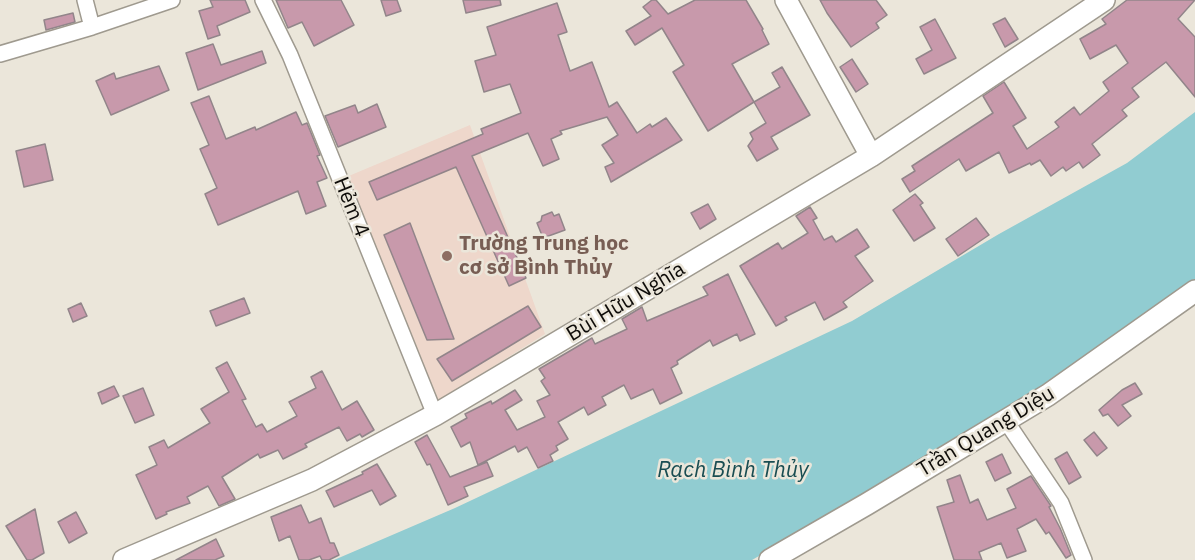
<!DOCTYPE html>
<meta charset="utf-8">
<style>
body{margin:0}
canvas{display:block;background:#ebe6da}
</style>
<canvas width="1195" height="560"></canvas>
<script>
const ctx = document.querySelector('canvas').getContext('2d');
ctx.lineJoin = 'round';
function fillPath(path, color) {
  ctx.fillStyle = color;
  ctx.fill(path, 'evenodd');
}
function strokePath(path, color, width, dash) {
  ctx.strokeStyle = color;
  ctx.lineWidth = width;
  ctx.lineCap = dash ? 'butt' : 'round';
  ctx.setLineDash(dash || []);
  ctx.stroke(path);
}
function label(font, color, halo, rows, align = 'center') {
  ctx.font = font + ' "IBM Plex Sans",sans-serif';
  ctx.lineWidth = 5;
  ctx.setLineDash([]);
  ctx.textBaseline = 'middle';
  ctx.strokeStyle = halo;
  ctx.fillStyle = color;
  for (const [text, x, y, turn = 0] of rows) {
    ctx.save();
    ctx.translate(x, y);
    ctx.rotate((+turn || 0) * Math.PI / 180);
    ctx.textAlign = isNaN(turn) ? turn : align;
    if (halo) ctx.strokeText(text, 0, 0);
    ctx.fillText(text, 0, 0);
    ctx.restore();
  }
}
fillPath(new Path2D(`
 M470 125 545 334 437 402 344 178Z`), '#eed7cb');
fillPath(new Path2D(`
 M1195 112V288L1117 341 861 497 752 560H334L455 508 852 321 999 234 1127 163Z`), '#91ccd1');
const building = new Path2D(`
 M210 0H245L250 12 217 26 220 35 208 39 199 11 213 7Z
 M276 0H341L354 25 314 46 302 22 288 28Z
 M381 0H397L401 11 386 16Z
 M463 0H500L501 5 466 13Z
 M652 0H656L668 14 695 0H746L763 29 762 30 769 44 732 64 754 102 708 131 673 72 684 65 662 28 635 45 626 31 651 16 643 7Z
 M820 0H876L887 15 876 23 879 28 851 47 827 13Z
 M1127 0H1195L1178 19 1195 37V97L1166 62 1132 88 1139 97 1122 110 1127 116 1092 144 1100 155 1083 168 1079 162 1066 171 1063 167 1051 176 1040 160 1031 165 1030 163 1009 173 999 152 966 171 959 159 910 192 902 179 915 171 912 166 993 113 983 96 1004 82 1026 118 1013 126 1027 149 1059 127 1055 122 1074 107 1080 115 1109 91 1103 82 1128 63 1116 45 1090 59 1080 39 1106 24 1102 19Z
 M557 3 567 32 558 35 570 71 592 62 609 107 617 102 637 133 650 124 652 127 666 118 682 140 611 182 605 167 614 163 602 145 618 135 607 117 560 131 562 134 551 139 559 159 543 166 528 133 472 156 526 278 509 286 456 167 377 200 369 182 483 134 481 129 521 113 510 84 484 92 475 61 496 55 487 27Z
 M73 13 75 22 46 30 44 20Z
 M1005 18 1018 39 1005 47 993 24Z
 M935 19 956 58 924 74 916 59 932 50 920 27Z
 M213 44 221 65 262 51 266 63 198 90 186 53Z
 M852 59 868 84 856 92 840 67Z
 M159 66 169 90 111 115 96 81 114 73 116 79Z
 M782 67 810 115 771 137 778 149 757 161 748 146 753 139 750 133 766 123 754 102 780 87 772 73Z
 M209 96 226 139 255 127 256 130 296 112 302 125 307 123 320 155 317 156 327 178 317 182 326 206 306 214 298 191 218 225 205 194 217 188 200 149 209 145 191 103Z
 M377 104 386 127 338 147 325 116 355 105 358 113Z
 M45 144 53 180 24 187 16 151Z
 M915 194 923 203 920 205 935 228 914 241 893 210Z
 M708 204 716 219 700 229 691 213Z
 M810 207 817 218 813 220 824 240 832 236 836 242 857 229 869 247 855 256 873 281 843 302 847 307 824 320 815 302 785 317 787 320 776 326 740 266 778 243 782 249 808 233 796 216Z
 M552 212 554 216 559 214 565 230 543 238 537 223 541 221 542 216Z
 M976 218 989 235 958 256 946 239Z
 M410 223 454 339 427 340 384 235Z
 M728 274 755 334 740 341 737 334 713 346 710 340 677 361 678 364 671 368 682 393 660 404 653 389 631 399 624 385 602 397 606 405 588 415 584 407 558 422 568 439 556 446 558 450 550 455 553 461 538 468 527 447 518 452 515 446 478 465 470 442 461 447 451 427 467 418 465 414 491 401 492 404 515 390 522 400 505 410 517 430 545 417 537 401 550 395 541 381 545 378 539 369 592 338 595 344 627 329 622 319 642 307 647 321 708 295 703 287Z
 M244 298 250 313 216 326 210 311Z
 M81 303 87 316 73 322 68 309Z
 M528 306 541 327 452 381 437 359Z
 M227 362 246 399 242 400 256 427 262 424 267 432 297 416 289 402 316 388 311 377 322 371 342 410 357 401 374 430 362 437 360 434 347 441 339 427 305 444 307 447 283 459 278 450 260 458 258 454 222 477 235 499 219 506 208 486 187 497 190 503 166 512 167 514 156 519 136 475 157 465 149 447 164 440 168 448 210 423 201 409 229 392 216 368Z
 M1135 383 1142 394 1122 405 1131 416 1118 426 1108 414 1103 416 1099 410 1122 390Z
 M114 386 119 396 102 404 98 393Z
 M143 388 154 415 135 423 123 396Z
 M1094 432 1107 448 1097 456 1084 440Z
 M427 435 450 477 487 462 493 476 464 487 468 496 448 505 430 464 427 465 415 442Z
 M1067 452 1081 477 1069 484 1055 459Z
 M1002 454 1011 473 995 481 986 462Z
 M377 464 396 496 380 505 372 490 334 507 326 491 363 474 362 472Z
 M960 475 970 503 978 499 987 520 1016 508 1007 489 1031 476 1051 506 1049 507 1060 528 1071 555 1066 558 1049 532 1046 534 1036 519 1017 529 1026 551 1007 558 1001 543 979 552 982 560H954L937 507 954 502 947 480Z
 M301 505 309 523 321 518 330 543H334L339 555 329 560H322L320 556 309 560H299L290 536 279 541 271 517Z
 M35 509 44 553 32 560H27L6 526Z
 M76 512 87 533 69 543 58 522Z
 M216 539 224 556 215 560H176Z`);
fillPath(building, '#c899ab');
strokePath(building, '#92858a', 1.5);
const street = new Path2D(`
 M85 0 92 27 172 0
 M263 0 290 55 435 415
 M0 54 92 27
 M1006 421 1061 503 1084 560`);
const secondary = new Path2D(`
 M786 0 871 156
 M124 560 312 480 435 415 871 156 1104 0
 M770 560 867 504 1048 395 1195 291`);
strokePath(street, '#9f9a8f', 18);
strokePath(secondary, '#9f9a8f', 24);
strokePath(street, '#fff', 15);
strokePath(secondary, '#fff', 21);
for (const [x, y, r, color] of [
 [447,256,6,"#8d6e63"]
]) {
  const dot = new Path2D();
  dot.arc(x, y, r, 0, 2 * Math.PI);
  ctx.fillStyle = color;
  ctx.fill(dot);
  strokePath(dot, '#ebe6da', 2);
}
label('21px', '#0e0c09', '#ebe6da', [
 ["Hẻm 4",351,207,68],
 ["Bùi Hữu Nghĩa",626,302,-31],
 ["Trần Quang Diệu",986,432,-31]
]);
label('bold 21px', '#785e54', '#ebe6da', [
 ["Trường Trung học",459,244],
 ["cơ sở Bình Thủy",459,268]
], 'left');
label('italic 22px', '#194d52', '#ebe6da', [
 ["Rạch Bình Thủy",733,471]
]);
</script>
